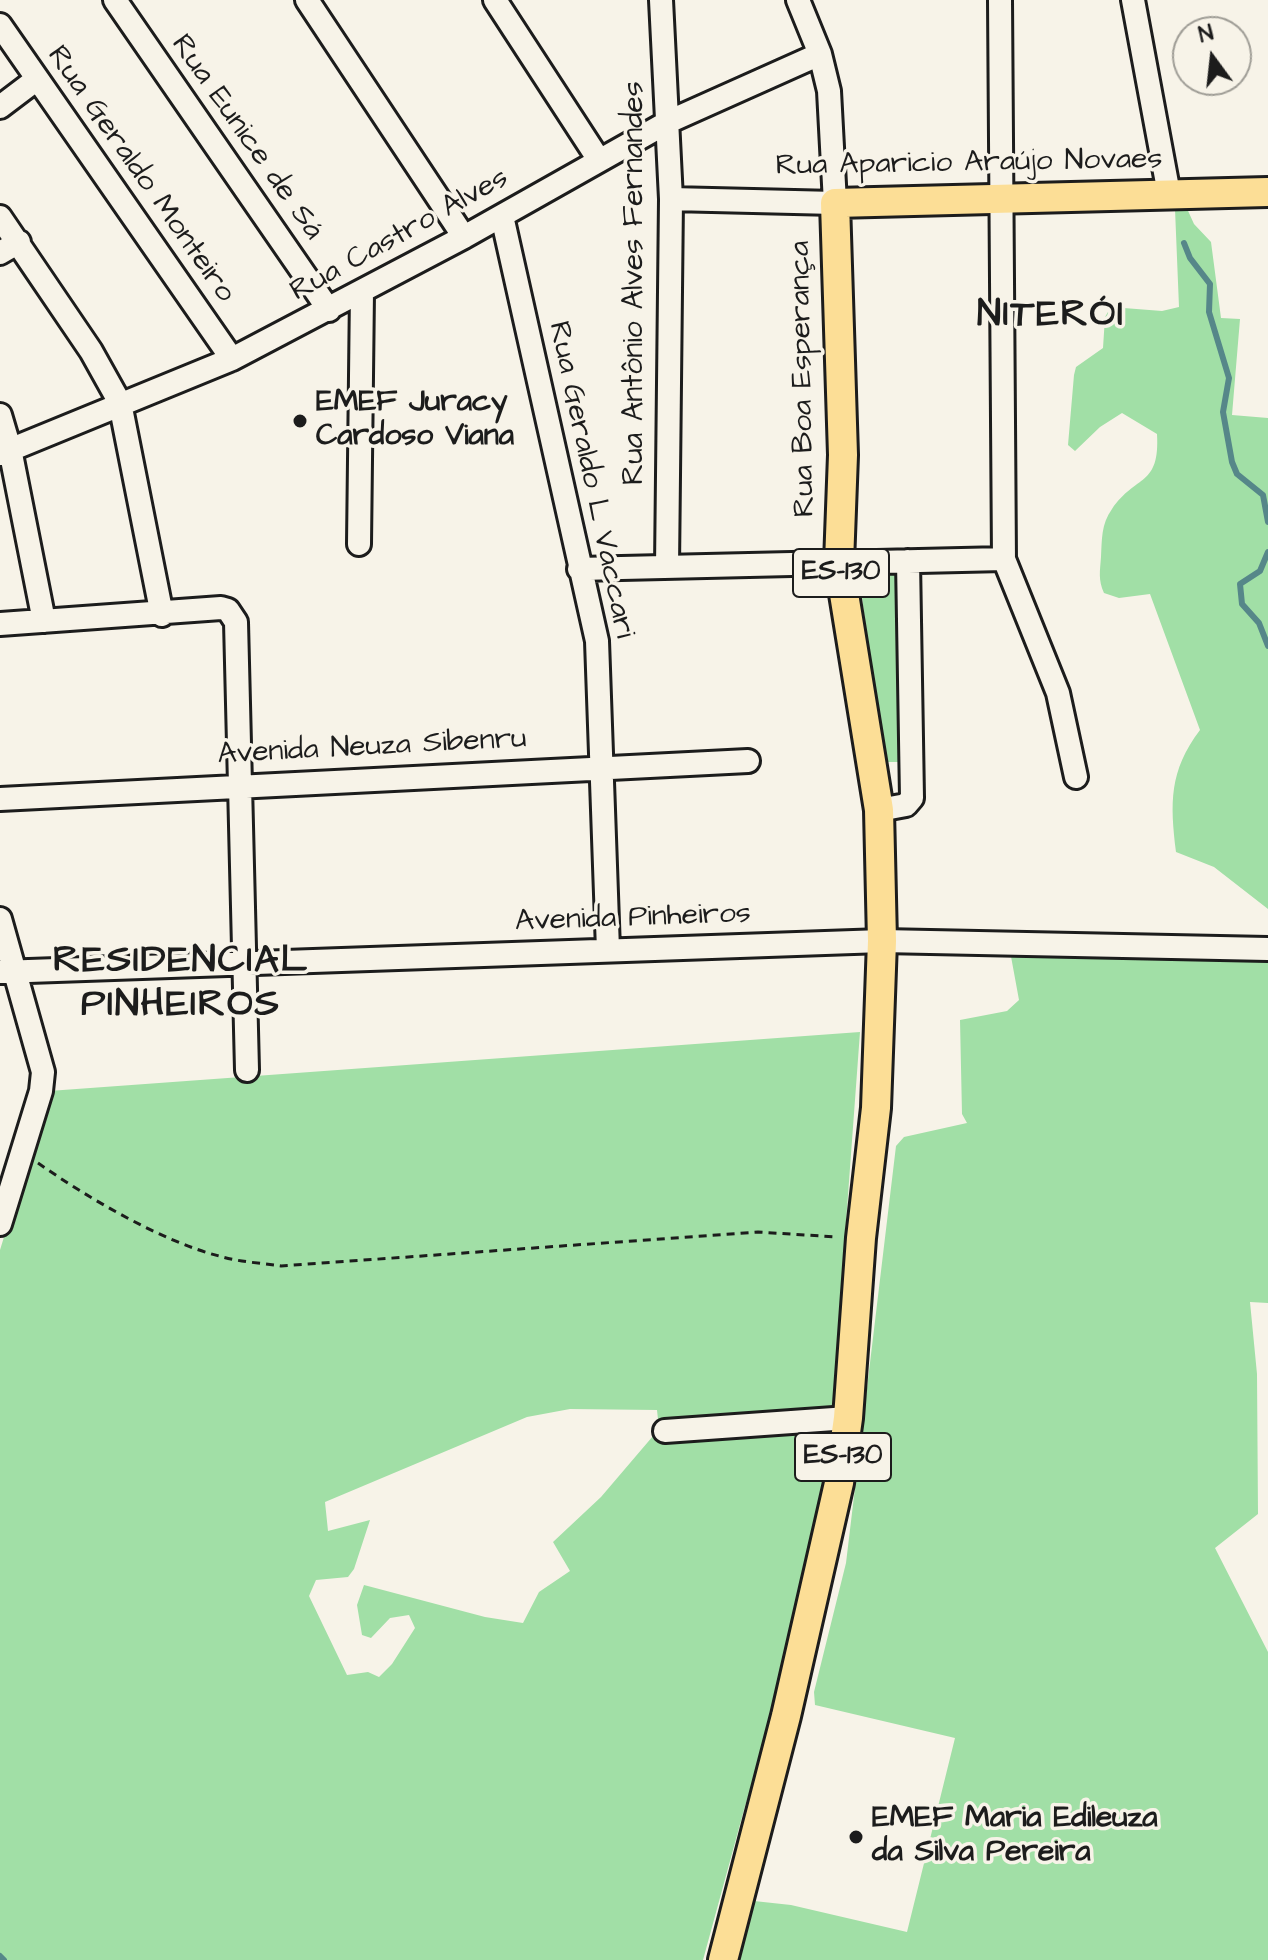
<!DOCTYPE html>
<meta charset="utf-8">
<style>
body{margin:0}
#map{position:relative;width:1268px;height:1960px;overflow:hidden;background:#f7f3e8;font-family:"Architects Daughter",sans-serif}
canvas{display:block}
.north{position:absolute;left:1172px;top:16px;width:80px;height:80px;box-sizing:border-box;background:#f7f3e8;border:2px solid #9f9d96;border-radius:50%;rotate:345deg;font-size:22px;font-weight:700;line-height:32px;text-align:center;color:#1c1c1c}
.north::after{content:'';display:block;margin:auto;width:28px;height:36px;background:#1c1c1c;clip-path:polygon(50% 0,100% 100%,50% 72%,0 100%)}
</style>
<div id="map">
<canvas width="1268" height="1960"></canvas>
<div class="north">N</div>
</div>
<script>
const ctx = document.querySelector('canvas').getContext('2d');
ctx.lineJoin = 'round';
function fillPath(path, color) {
  ctx.fillStyle = color;
  ctx.fill(path, 'evenodd');
}
function strokePath(path, color, width, dash) {
  ctx.strokeStyle = color;
  ctx.lineWidth = width;
  ctx.lineCap = dash ? 'butt' : 'round';
  ctx.setLineDash(dash || []);
  ctx.stroke(path);
}
function label(font, color, halo, rows, align = 'center') {
  ctx.font = font + ' "Architects Daughter",sans-serif';
  ctx.lineWidth = 7;
  ctx.setLineDash([]);
  ctx.textBaseline = 'middle';
  ctx.strokeStyle = halo;
  ctx.fillStyle = color;
  for (const [text, x, y, turn = 0] of rows) {
    ctx.save();
    ctx.translate(x, y);
    ctx.rotate((+turn || 0) * Math.PI / 180);
    ctx.textAlign = isNaN(turn) ? turn : align;
    if (halo) ctx.strokeText(text, 0, 0);
    ctx.fillText(text, 0, 0);
    ctx.restore();
  }
}
fillPath(new Path2D(`
 M1184 202 1194 224 1211 242 1221 318 1240 319 1232 415 1268 418V909L1214 867 1176 852C1170 803 1169 771 1200 730L1150 594 1119 598 1104 593C1098 580 1100 571 1101 557 1102 540 1101 524 1112 509 1136 474 1160 487 1157 434L1122 413 1100 427 1075 451 1068 445 1074 375 1076 367 1103 348 1105 317 1111 307 1162 311 1179 307 1175 209 1177 203Z
 M859 574H897L899 762H883Z
 M1010 951 1268 956V1303L1250 1302 1257 1374 1258 1514 1215 1548 1268 1652V1960H737L754 1901 791 1905 907 1932 955 1738 815 1705 814 1692 846 1563 896 1146 904 1137 967 1123 962 1114 960 1020 1007 1011 1019 1000Z
 M860 1032 832 1412 839 1422 805 1622 745 1806 703 1960H0V1250L49 1091ZM570 1409 657 1410 659 1429 601 1497 553 1542 570 1571 539 1592 523 1623 485 1617 364 1585 357 1605 362 1635 371 1638 390 1618 409 1615 415 1628 392 1664 379 1677 368 1672 347 1675 309 1596 316 1580 348 1577 354 1569 370 1520 328 1531 325 1502 527 1417Z`), '#a1dfa6');
strokePath(new Path2D(`
 M1184 243 1190 258 1210 284 1209 312 1229 378 1223 412 1232 462 1237 474 1263 495 1268 522
 M1268 552 1260 571 1240 584 1242 604 1259 623 1268 646
 M0 1956 4 1960`), '#568789', 6);
const minor = new Path2D(`
 M115 0 329 310
 M307 0 464 237
 M495 0 599 160
 M661 0 671 199 667 567
 M1000 0 1004 559 1058 693 1076 777
 M1133 0 1169 194
 M0 25 232 359
 M0 107 37 79
 M671 199 835 203 829 91 820 54 798 0
 M502 216 597 641 608 950
 M0 217 91 351 120 403 162 615
 M0 253 19 242
 M0 415 10 449 44 621
 M0 454 232 359 464 237 668 122 820 54
 M359 544 362 292
 M579 569 1004 559
 M0 624 221 608 228 610 236 622 247 1070
 M0 799 748 761
 M879 810 906 805 912 798 908 561
 M0 919 43 1072 41 1091 0 1224
 M0 972 882 941 1268 949
 M665 1431 848 1418`);
const major = new Path2D(`
 M723 1960 786 1716 839 1483 848 1418 861 1238 876 1108 882 941 879 810 839 563 843 455 835 203 1268 192`);
strokePath(minor, '#1c1c1c', 28);
strokePath(major, '#1c1c1c', 34);
strokePath(new Path2D(`
 M38 1163C88 1198 161 1241 219 1256 239 1262 261 1263 281 1266L758 1232 837 1237`), '#1c1c1c', 3, [8, 6]);
strokePath(minor, '#f7f3e8', 22);
strokePath(major, '#fcde96', 28);
for (const [x, y, r, color] of [
 [300,421,8,"#1c1c1c"],
 [856,1837,8,"#1c1c1c"]
]) {
  const dot = new Path2D();
  dot.arc(x, y, r, 0, 2 * Math.PI);
  ctx.fillStyle = color;
  ctx.fill(dot);
  strokePath(dot, '#f7f3e8', 3);
}
for (const [x, y, w] of [
 [841,573,96],
 [843,1457,96]
]) {
  const box = new Path2D();
  box.roundRect(x - w / 2, y - 24, w, 48, 6);
  ctx.fillStyle = '#f7f3e8';
  ctx.fill(box);
  strokePath(box, '#1c1c1c', 2);
}
label('bold 28px', '#1c1c1c', null, [
 ["ES-130",841,573],
 ["ES-130",843,1457]
]);
label('30px', '#1c1c1c', '#f7f3e8', [
 ["Rua Eunice de Sá",246,138,55],
 ["Rua Aparicio Araújo Novaes",969,164,-1],
 ["Rua Geraldo Monteiro",140,175,55],
 ["Rua Castro Alves",400,236,-29],
 ["Rua Antônio Alves Fernandes",636,283,-90],
 ["Rua Boa Esperança",804,379,-91],
 ["Rua Geraldo L Vaccari",590,480,78],
 ["Avenida Neuza Sibenru",372,748,-3],
 ["Avenida Pinheiros",633,919,-2]
]);
label('bold 30px', '#1c1c1c', '#f7f3e8', [
 ["EMEF Juracy",316,404],
 ["Cardoso Viana",316,438],
 ["EMEF Maria Edileuza",872,1820],
 ["da Silva Pereira",872,1854]
], 'left');
ctx.letterSpacing = '2px';
label('bold 38px', '#1c1c1c', '#f7f3e8', [
 ["NITERÓI",1051,317],
 ["RESIDENCIAL",181,963],
 ["PINHEIROS",181,1007]
]);
ctx.letterSpacing = '0px';
</script>
